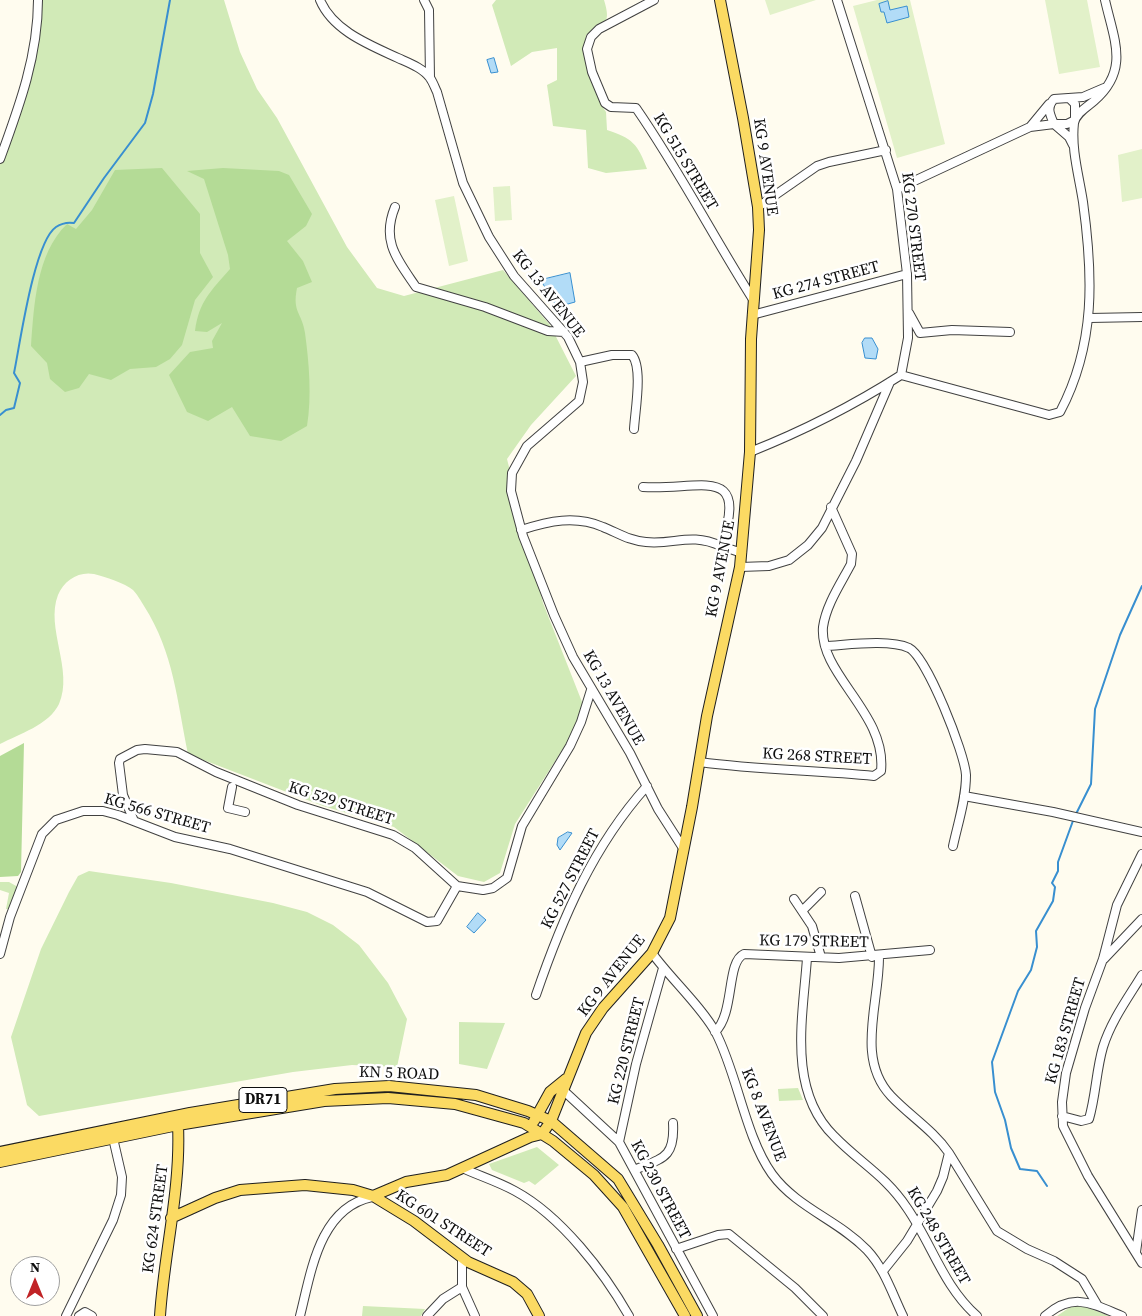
<!DOCTYPE html>
<style>
body{margin:0}
#map{position:relative;width:1142px;height:1316px;overflow:hidden;background:#fffcef;font-family:"Source Serif 4",serif}
canvas{display:block}
.north{position:absolute;left:10px;top:1256px;width:50px;height:50px;box-sizing:border-box;background:#fff;border:1px solid #9f9f9f;border-radius:50%;rotate:0deg;font-size:14px;font-weight:700;line-height:20px;text-align:center;color:#0e0e0e}
.north::after{content:'';display:block;margin:auto;width:18px;height:22px;background:#c12326;clip-path:polygon(50% 0,100% 100%,50% 72%,0 100%)}
</style>
<div id="map">
<canvas width="1142" height="1316"></canvas>
<div class="north">N</div>
</div>
<script>
const ctx = document.querySelector('canvas').getContext('2d');
ctx.lineJoin = 'round';
function fillPath(path, color) {
  ctx.fillStyle = color;
  ctx.fill(path, 'evenodd');
}
function strokePath(path, color, width, dash) {
  ctx.strokeStyle = color;
  ctx.lineWidth = width;
  ctx.lineCap = dash ? 'butt' : 'round';
  ctx.setLineDash(dash || []);
  ctx.stroke(path);
}
function label(font, color, halo, rows, align = 'center') {
  ctx.font = font + ' "Source Serif 4",serif';
  ctx.lineWidth = 5;
  ctx.setLineDash([]);
  ctx.textBaseline = 'middle';
  ctx.strokeStyle = halo;
  ctx.fillStyle = color;
  for (const [text, x, y, turn = 0] of rows) {
    ctx.save();
    ctx.translate(x, y);
    ctx.rotate((+turn || 0) * Math.PI / 180);
    ctx.textAlign = isNaN(turn) ? turn : align;
    if (halo) ctx.strokeText(text, 0, 0);
    ctx.fillText(text, 0, 0);
    ctx.restore();
  }
}
fillPath(new Path2D(`
 M41 0H224L240 52 257 89 277 118 347 247 377 288 404 296 503 270 550 325 576 376 531 425 507 459 543 603 584 707 573 733 515 824 500 873 484 882 458 876 394 827 323 806 188 754C177 701 174 653 144 606 141 601 137 594 133 590 125 583 105 577 94 574 79 571 64 580 58 595 45 628 74 670 59 704 49 725 19 734 0 744V157L21 109Z
 M496 0H604C611 22 606 26 586 35L585 53 602 106 606 112 607 130C632 138 638 144 647 169L606 173 588 168 586 130 553 126 547 85 557 80V48L532 52 511 66 492 5Z
 M89 871 171 883 273 903 307 912 333 925 359 945 388 983 407 1019 397 1067 352 1065 293 1072 39 1116 27 1105 11 1037 41 949 69 892 78 876Z
 M0 882H9L18 887 11 909H6L9 893 0 890Z
 M459 1022 505 1023 487 1069 459 1064Z
 M798 1088 803 1100 779 1101 778 1089Z
 M537 1147 559 1165 535 1185 529 1181 524 1183 492 1170 489 1164Z
 M1076 1303 1109 1316H1057Z
 M363 1306 425 1309 421 1316H362Z`), '#d1eab7');
fillPath(new Path2D(`
 M162 168 200 214V253L213 277 195 300 182 345 170 359 156 367 130 369 111 380 89 374 79 388 65 392 50 379 47 363 31 346C34 306 36 254 67 224L76 229 92 210 115 170Z
 M223 168 279 171 289 175 312 214 306 226 287 241 303 261 312 282 297 288C292 313 302 312 305 333 309 362 312 397 307 426L281 441 250 436 232 407 208 421 187 412 169 375 190 352 213 348 212 341 222 323 207 332 195 331C199 301 211 291 230 269L228 255 204 179 187 171Z
 M24 743 21 872 18 876 0 877V756Z`), '#b4db96');
fillPath(new Path2D(`
 M765 0H816L770 15Z
 M877 0H910L945 144 897 158 853 6Z
 M1045 0H1087L1100 67 1059 74Z
 M1142 149V198L1122 202 1118 155Z
 M510 186 512 220 495 221 493 187Z
 M454 196 468 261 449 266 435 200Z`), '#e2f1c9');
const water = new Path2D(`
 M888 1 890 10 907 6 909 17 887 23 884 12H881L879 4Z
 M494 58 498 72 491 73 487 60Z
 M570 273 575 302 557 307 543 284 545 279Z
 M865 338H872L878 349 876 359 865 358 862 343Z
 M568 832 572 833 560 850 557 845 558 838Z
 M478 913 486 920 474 933 467 927Z`);
fillPath(water, '#b2dcf7');
strokePath(water, '#388fd0', 1);
strokePath(new Path2D(`
 M0 415 6 410 14 408 20 383 14 373C20 344 34 242 56 227 62 223 68 222 74 223L104 178 145 123 153 94 170 0
 M1076 814 1091 784 1095 709 1120 635 1142 586
 M1047 1186 1037 1171 1020 1169 1011 1148 1005 1120 995 1092 992 1062 1018 991 1031 970 1037 947 1036 931 1053 901 1055 887 1052 883 1058 871V862L1074 818`), '#388fd0', 2);
const minor = new Path2D(`
 M320 0C333 31 370 45 398 58 409 63 423 68 430 78 433 82 435 88 437 92L463 183 489 237 514 276 568 337 580 362 583 382 579 401 527 446 512 473 511 491 523 536 554 615 573 657 630 753 658 809 683 848
 M424 0 429 10 430 78
 M654 0 599 29 591 37 587 49 592 72 605 103 611 107 636 108C679 170 714 238 754 301
 M837 0 897 189 907 274 908 338 901 375
 M1070 99 1075 104V120L1067 124H1054C1050 114 1046 108 1054 99L1083 97 1104 88
 M1030 127 1054 124 1069 137 1073 145
 M0 159C19 107 38 56 38 0
 M897 189 1030 127 1049 104
 M395 207C381 241 397 259 416 287L485 307 548 331 564 332
 M758 207 817 166 829 162 886 150
 M909 313 920 333 952 330 1010 332
 M752 315 907 274
 M1090 318 1142 317
 M580 362 612 355H632C643 368 635 411 634 429
 M750 452C803 431 854 405 901 375L1049 415 1060 412C1096 344 1093 275 1083 202 1079 176 1071 149 1074 123 1076 113 1087 107 1094 101 1130 70 1114 40 1105 0
 M521 530C549 521 575 515 603 527 618 533 630 541 646 542 675 545 690 532 721 546 750 462 699 491 643 487
 M721 546 742 553
 M740 567 769 566 789 560 808 545 822 528 856 461 890 382
 M825 646C847 645 889 639 909 648 927 657 965 754 966 775 966 799 958 823 953 846
 M700 762C757 770 816 770 874 776L881 771C887 713 819 675 823 627 826 605 841 583 851 564L852 554 831 507
 M232 787 228 808 245 812
 M964 796 1053 812 1142 832
 M134 821 123 795 119 763 120 759 137 750 145 749 177 752 216 772 298 805 393 835 415 848 457 886 483 890 493 888 507 878 522 826 570 746 581 722 591 690
 M1142 854 1117 905 1103 959 1085 1008 1066 1073 1062 1102 1063 1126 1088 1176 1142 1263
 M855 896 872 957
 M794 899 812 926 821 957
 M803 910 821 892
 M652 953C670 978 702 1007 716 1033 738 1076 745 1136 772 1174 797 1208 838 1220 867 1250 884 1268 892 1293 903 1316
 M0 954 10 917 42 834 56 820 83 811H103L118 815 175 837 230 849 367 892 427 922 437 921 457 886
 M879 955C880 1002 855 1058 891 1096 910 1116 933 1130 949 1153L943 1177 937 1191 907 1241 883 1271
 M807 958C803 1017 787 1090 834 1136 860 1163 885 1175 907 1208 932 1244 943 1286 977 1316
 M1104 959 1142 919
 M536 995C562 919 593 846 647 786
 M715 1032C735 1013 726 962 744 954L839 958 930 950
 M564 1091 619 1142 713 1316
 M1062 1116 1081 1121 1089 1119C1096 1095 1096 1071 1103 1047 1111 1021 1128 998 1142 975
 M619 1142 636 1064 663 968
 M949 1153 997 1231 1027 1249 1054 1261 1082 1279 1098 1306
 M462 1168C480 1176 499 1182 515 1191 561 1216 604 1272 629 1316
 M634 1170C663 1158 675 1158 673 1123
 M676 1249 718 1235 729 1234 795 1288 823 1316
 M1136 1252 1142 1210
 M462 1258V1287L475 1316
 M66 1316 113 1220 121 1195 122 1177 113 1138
 M79 1316 85 1312 92 1316
 M300 1316C311 1273 319 1208 372 1197
 M427 1316 443 1299 462 1287
 M1045 1316C1073 1292 1091 1303 1122 1316`);
const major = new Path2D(`
 M534 1121 550 1092 566 1079
 M0 1152 190 1113 335 1089 389 1086 476 1095 528 1111 551 1121 618 1179 658 1245 697 1316
 M0 1162 178 1125 324 1101 388 1098 455 1104 524 1123 553 1141 594 1175 623 1207 685 1316
 M373 1196 406 1182 447 1175 530 1137 542 1134 551 1121 586 1033 603 1008 652 953 670 918 692 807 707 716 740 567 750 452 751 339 759 230 758 207 743 118 720 0
 M171 1218 215 1198 240 1190 305 1185 353 1190 373 1196 414 1221 468 1262 513 1282 527 1294 539 1316
 M160 1316C164 1253 181 1189 178 1125`);
strokePath(minor, '#414141', 10);
strokePath(major, '#1f1f1f', 12);
strokePath(minor, '#fff', 8);
strokePath(major, '#fbda63', 10);
for (const [x, y, w] of [
 [263,1100,48]
]) {
  const box = new Path2D();
  box.roundRect(x - w / 2, y - 12.5, w, 25, 4);
  ctx.fillStyle = '#fff';
  ctx.fill(box);
  strokePath(box, '#0e0e0e', 1);
}
label('bold 15px', '#0e0e0e', null, [
 ["DR71",263,1100]
]);
label('16px', '#0e0e0e', '#fff', [
 ["KG 515 STREET",685,162,59],
 ["KG 9 AVENUE",765,167,82],
 ["KG 270 STREET",913,227,83],
 ["KG 274 STREET",826,281,-15],
 ["KG 13 AVENUE",548,294,52],
 ["KG 9 AVENUE",721,569,-79],
 ["KG 13 AVENUE",613,698,60],
 ["KG 268 STREET",817,757,3],
 ["KG 529 STREET",341,804,18],
 ["KG 566 STREET",157,814,16],
 ["KG 527 STREET",571,879,-63],
 ["KG 179 STREET",814,942,1],
 ["KG 9 AVENUE",612,976,-52],
 ["KG 183 STREET",1066,1031,-74],
 ["KG 220 STREET",627,1051,-76],
 ["KN 5 ROAD",399,1074,2],
 ["KG 8 AVENUE",763,1115,69],
 ["KG 230 STREET",660,1190,62],
 ["KG 624 STREET",156,1219,-82],
 ["KG 601 STREET",443,1224,33],
 ["KG 248 STREET",938,1236,60]
]);
</script>
